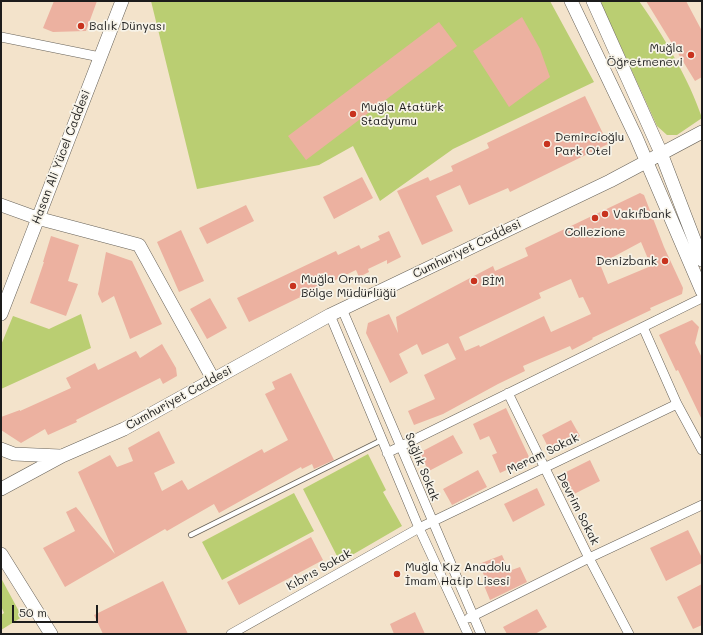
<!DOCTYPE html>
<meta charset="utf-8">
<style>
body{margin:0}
#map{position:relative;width:703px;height:635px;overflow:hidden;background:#f3e3cb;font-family:Mali,sans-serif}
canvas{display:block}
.frame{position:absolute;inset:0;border:2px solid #1c1c1c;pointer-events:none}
.scale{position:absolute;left:12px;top:605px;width:86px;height:18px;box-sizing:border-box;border:2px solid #1c1c1c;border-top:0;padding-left:5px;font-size:12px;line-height:14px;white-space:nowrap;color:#1c1c1c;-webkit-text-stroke:3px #f7f3e8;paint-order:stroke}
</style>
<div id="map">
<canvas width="703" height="635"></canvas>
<div class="frame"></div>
<div class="scale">50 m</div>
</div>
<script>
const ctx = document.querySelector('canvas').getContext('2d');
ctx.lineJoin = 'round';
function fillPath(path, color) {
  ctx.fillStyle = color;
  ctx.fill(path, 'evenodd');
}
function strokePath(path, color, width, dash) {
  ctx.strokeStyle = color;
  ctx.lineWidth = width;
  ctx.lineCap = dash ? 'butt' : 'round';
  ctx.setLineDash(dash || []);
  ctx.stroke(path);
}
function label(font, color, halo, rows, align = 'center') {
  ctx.font = font + ' Mali,sans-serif';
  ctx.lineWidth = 3.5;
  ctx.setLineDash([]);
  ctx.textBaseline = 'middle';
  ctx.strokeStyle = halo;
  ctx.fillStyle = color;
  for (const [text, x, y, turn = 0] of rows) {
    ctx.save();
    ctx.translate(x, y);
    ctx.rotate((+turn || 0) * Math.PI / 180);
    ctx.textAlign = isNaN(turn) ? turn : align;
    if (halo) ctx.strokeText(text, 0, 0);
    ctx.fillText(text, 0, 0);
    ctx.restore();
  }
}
fillPath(new Path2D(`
 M151 1H550L594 82 453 149 380 201 353 146 319 165 197 189Z
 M603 1H639C662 33 690 81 702 118L677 135H667L657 126 601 3Z
 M81 314 91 348 1 389V345L13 316 49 329Z
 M368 454 386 490 383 492 402 526 340 562 303 489Z
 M294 493 314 531 222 580 202 542Z
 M1 578 22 617 1 630V615L4 613 1 606Z`), '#bace72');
fillPath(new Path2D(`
 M54 1H97L86 31 53 32 43 28Z
 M646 1H686L702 31V77L695 81Z
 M522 17 540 49 550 77 509 107 473 51Z
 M439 22 457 46 306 160 288 136Z
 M585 96 608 144 510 192 508 188 469 205 460 185 436 196 453 231 422 245 397 191 428 177 430 181 453 171 451 166 489 148 487 143Z
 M362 177 373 198 334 219 323 197Z
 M640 193 644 195 664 247 683 288 682 294 650 308 651 310 592 338 593 339 572 350 570 346 523 366 525 371 498 384 443 414 414 425 408 411 435 399 424 375 456 359 448 343 422 355 417 344 399 354 408 373 390 383 366 333 368 323 389 314 398 333 396 317 493 266 495 271 528 256 525 248ZM641 242 651 266 608 284 600 264ZM571 279 579 298 583 297 591 314 551 332 544 316 480 347 479 345 465 351 459 337 541 298 539 293Z
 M246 205 254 221 207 244 199 228Z
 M181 230 204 281 179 292 157 242Z
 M389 231 401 257 387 264V260L368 269 369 272 359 277 356 270 249 322 237 298 336 251 338 255 359 245 361 249 380 240 378 236Z
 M51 236 79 245 68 281 78 284 66 316 30 303 44 262H43Z
 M106 252 132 261 162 324 130 339 114 296 102 303 98 294Z
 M210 298 227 328 207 339 190 309Z
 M692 320 699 327 695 343 702 358V420L678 370 676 371 659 335Z
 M162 344 176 368 177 376 163 384 160 378 76 420 77 422 48 435 45 429 21 443 1 430V417L20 410V411L71 388 66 378 95 363 98 370 136 351 140 358Z
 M291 373 334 460 314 469 312 464 302 469 301 467 219 513 214 504 167 531 165 529 65 587 43 548 75 531 66 512 76 507 115 554 78 472 110 455 117 467 133 461 128 448 159 431 175 463 154 473 162 491 182 480 188 490 262 449 264 453 288 440 265 394 275 389 272 382Z
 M506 408 530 459 500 473 492 455 497 453 489 436 480 440 473 424Z
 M571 420 580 436 550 451 542 435Z
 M453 435 463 453 429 471 419 453Z
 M590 460 600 481 570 496 560 475Z
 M478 470 487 487 452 505 443 489Z
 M537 488 545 505 513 522 504 504Z
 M688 530 702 558V563L666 581 650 548Z
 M311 537 323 560 239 605 227 582Z
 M502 555 509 571 520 567 527 582 490 600 483 583 487 582 479 564Z
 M163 581 188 634H103L94 615Z
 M702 584V625L693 629 677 597Z
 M537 609 547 627 535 634H507L503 627Z
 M415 612 425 634H394L390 624Z`), '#ecb1a0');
const lane = new Path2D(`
 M191 535 382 440`);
const street = new Path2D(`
 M1 37 100 57
 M342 309 481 634
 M330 315 419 528 468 634
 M643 327 677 404 702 450
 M508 393 589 558 629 634
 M387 453 702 298
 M469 618 589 558 702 505
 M231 634 419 528 677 404`);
const secondary = new Path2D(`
 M571 1 636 137 702 291
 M593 1 661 153 702 260
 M1 205 37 218 139 245 213 379
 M1 314 122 1
 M1 449 14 454 60 456
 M1 489 62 456 124 429 330 315 610 181 702 132
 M1 554 51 634`);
strokePath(lane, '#676259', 6);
strokePath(street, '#676259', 10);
strokePath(secondary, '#676259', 14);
strokePath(lane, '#fff', 4.5);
strokePath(street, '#fff', 9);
strokePath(secondary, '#fff', 13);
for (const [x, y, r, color] of [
 [81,26,4,"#c8321e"],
 [691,55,4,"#c8321e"],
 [353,114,4,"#c8321e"],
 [547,144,4,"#c8321e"],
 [605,214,4,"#c8321e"],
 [595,218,4,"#c8321e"],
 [665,261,4,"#c8321e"],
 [474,281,4,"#c8321e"],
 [293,286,4,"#c8321e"],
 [397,574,4,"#c8321e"]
]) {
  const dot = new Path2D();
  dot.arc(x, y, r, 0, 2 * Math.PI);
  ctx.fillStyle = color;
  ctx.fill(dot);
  strokePath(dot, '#f7f3e8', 1.5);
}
label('12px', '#1c1c1c', '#f7f3e8', [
 ["Balık Dünyası",89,26],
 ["Muğla",683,48,"right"],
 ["Öğretmenevi",683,62,"right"],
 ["Muğla Atatürk",361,107],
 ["Stadyumu",361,121],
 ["Demircioğlu",555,137],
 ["Park Otel",555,151],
 ["Vakıfbank",613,214],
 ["Collezione",595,232,"center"],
 ["Denizbank",657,261,"right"],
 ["Muğla Orman",301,279],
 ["Bölge Müdürlüğü",301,293],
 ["BİM",482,281],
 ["Muğla Kız Anadolu",405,567],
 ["İmam Hatip Lisesi",405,581]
], 'left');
label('12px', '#1c1c1c', '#f7f3e8', [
 ["Hasan Ali Yücel Caddesi",61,157,-69],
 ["Cumhuriyet Caddesi",467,249,-26],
 ["Cumhuriyet Caddesi",179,398,-29],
 ["Meram Sokak",543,454,-26],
 ["Sağlık Sokak",422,467,68],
 ["Devrim Sokak",578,509,63],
 ["Kıbrıs Sokak",319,570,-29]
]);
</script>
